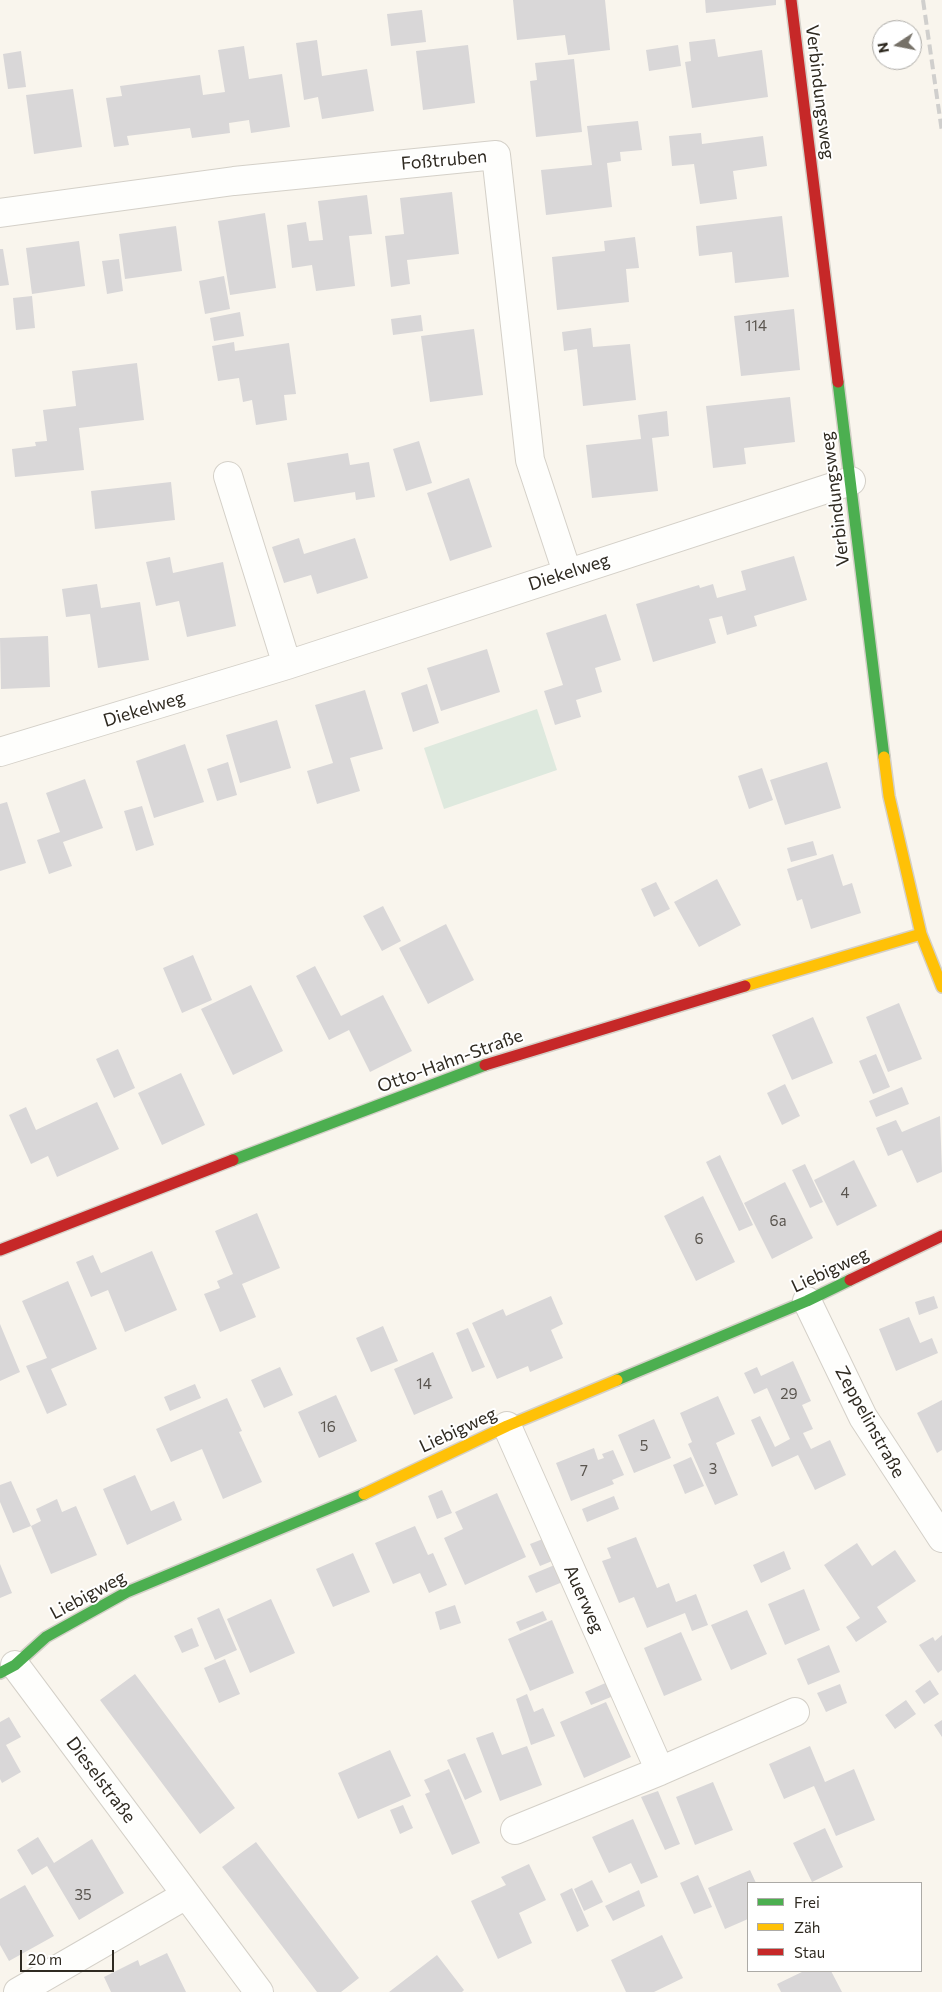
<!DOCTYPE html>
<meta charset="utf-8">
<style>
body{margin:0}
#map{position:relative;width:942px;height:1992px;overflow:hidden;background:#f9f5ed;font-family:Commissioner,sans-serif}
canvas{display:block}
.legend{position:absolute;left:747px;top:1882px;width:175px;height:90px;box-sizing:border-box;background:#fff;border:1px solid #acaaa6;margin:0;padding:6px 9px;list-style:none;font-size:15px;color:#2f2a21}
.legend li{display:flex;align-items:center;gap:10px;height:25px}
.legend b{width:25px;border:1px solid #acaaa6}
.north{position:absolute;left:872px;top:20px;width:50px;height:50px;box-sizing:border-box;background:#fff;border:1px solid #acaaa6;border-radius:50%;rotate:259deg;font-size:14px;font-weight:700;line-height:20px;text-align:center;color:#2f2a21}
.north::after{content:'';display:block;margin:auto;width:18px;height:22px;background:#767168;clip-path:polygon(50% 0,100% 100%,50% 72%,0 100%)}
.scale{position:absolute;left:20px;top:1950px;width:94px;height:22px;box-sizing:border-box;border:2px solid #2f2a21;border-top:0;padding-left:6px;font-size:15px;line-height:18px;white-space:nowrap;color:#2f2a21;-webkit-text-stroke:4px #fff;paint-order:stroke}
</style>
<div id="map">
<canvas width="942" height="1992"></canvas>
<ul class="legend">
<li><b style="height:6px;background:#4caf50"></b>Frei</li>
<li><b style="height:6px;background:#ffc107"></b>Zäh</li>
<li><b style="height:6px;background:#c62828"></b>Stau</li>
</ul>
<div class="north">N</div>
<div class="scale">20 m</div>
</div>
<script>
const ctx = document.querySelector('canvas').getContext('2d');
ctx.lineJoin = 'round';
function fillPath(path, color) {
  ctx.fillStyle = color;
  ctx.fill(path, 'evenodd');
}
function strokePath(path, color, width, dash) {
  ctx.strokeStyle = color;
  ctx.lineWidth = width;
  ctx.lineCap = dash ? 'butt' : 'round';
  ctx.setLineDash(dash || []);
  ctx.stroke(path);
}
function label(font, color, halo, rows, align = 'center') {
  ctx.font = font + ' Commissioner,sans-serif';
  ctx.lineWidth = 4;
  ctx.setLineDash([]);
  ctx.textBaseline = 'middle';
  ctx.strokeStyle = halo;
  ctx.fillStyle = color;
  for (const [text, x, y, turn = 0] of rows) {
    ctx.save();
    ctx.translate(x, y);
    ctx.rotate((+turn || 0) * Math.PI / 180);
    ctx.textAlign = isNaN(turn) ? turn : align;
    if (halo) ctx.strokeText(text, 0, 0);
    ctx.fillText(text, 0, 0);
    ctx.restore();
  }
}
fillPath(new Path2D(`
 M537 709 557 770 444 809 424 748Z`), '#dee9de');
fillPath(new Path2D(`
 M513 0H605L610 50 568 55 565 35 517 40Z
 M705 0H776V5L706 13Z
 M422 10 426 42 391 46 387 14Z
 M715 39 718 57 762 50 768 97 692 108 685 62 691 61 689 42Z
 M317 40 322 76 367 69 374 111 322 119 318 97 304 100 296 43Z
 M468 45 475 103 423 110 416 51Z
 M678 45 681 66 649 71 646 50Z
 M244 46 249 79 282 74 290 127 251 133 249 120 229 123 230 133 192 138 190 128 127 136 129 145 114 147 106 98 122 96 120 86 200 75 203 95 225 92 218 50Z
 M21 51 26 87 8 89 3 54Z
 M574 59 582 132 536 137 530 81 537 80 535 63Z
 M73 89 82 147 34 154 26 95Z
 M638 121 642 150 620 152 621 161 607 163 612 207 546 215 541 170 592 165 587 126Z
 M701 133 702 144 763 136 767 166 733 171 737 199 700 204 694 164 672 166 669 136Z
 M452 192 459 254 407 260 410 284 391 287 385 236 404 234 400 198Z
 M367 195 372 234 349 236 355 286 316 291 312 265 292 268 287 225 306 222 309 241 323 240 318 201Z
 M265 213 276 288 230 295 218 221Z
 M782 216 789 277 735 283 732 252 699 256 696 226Z
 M176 226 182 271 125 279 119 234Z
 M635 237 639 268 626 269 629 302 557 310 552 257 605 251 604 241Z
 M79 241 85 286 32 294 26 248Z
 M0 249H3L9 285 0 286Z
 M119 259 123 291 107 294 102 261Z
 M224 276 230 309 205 314 199 281Z
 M32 296 35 328 16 330 13 298Z
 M794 309 800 370 741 376 734 316Z
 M240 312 244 336 214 341 210 318Z
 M421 315 423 331 393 335 391 319Z
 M591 328 593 347 630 344 636 400 583 406 577 349 564 351 562 332Z
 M474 329 483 395 430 402 421 336Z
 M234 342 235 351 289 343 296 394 284 395 287 420 256 425 252 400 243 402 239 378 218 381 212 346Z
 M137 363 144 420 79 428 84 470 15 477 12 449 36 446 35 442 47 441 43 410 76 406 72 371Z
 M790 397 795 442 744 448 746 464 713 468 706 406Z
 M667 411 669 436 652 438 658 491 592 498 586 445 641 439 638 415Z
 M419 441 432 483 406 491 393 449Z
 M348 453 350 465 369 462 375 497 356 500 355 492 294 502 287 463Z
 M469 478 492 547 450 561 427 493Z
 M171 482 175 520 95 529 91 491Z
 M299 538 304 554 355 538 368 578 317 594 311 575 284 583 272 547Z
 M794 556 807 600 754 616 757 626 727 635 722 616 709 619 716 643 653 662 636 604 699 585 700 588 713 584 717 598 746 590 741 571Z
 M170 557 173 573 223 562 236 626 187 637 179 601 156 606 146 562Z
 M97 584 101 608 140 602 149 660 98 668 90 614 66 617 62 589Z
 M606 614 621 660 595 668 602 692 576 700 581 717 555 725 544 691 563 685 546 633Z
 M48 636 50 687 1 689 0 638Z
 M487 649 500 692 441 711 427 668Z
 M427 684 439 723 413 732 401 693Z
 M365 690 383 749 350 758 360 791 317 804 307 771 333 763 315 705Z
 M277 720 291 768 240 783 226 735Z
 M185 744 204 802 154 818 136 761Z
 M228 762 237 795 217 801 207 769Z
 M827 762 841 808 785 825 770 780Z
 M762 768 773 800 749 809 738 776Z
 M85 779 103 828 63 842 72 866 49 874 37 840 60 832 46 793Z
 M7 802 26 863 0 871V804Z
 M142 806 154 845 136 851 124 811Z
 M813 841 817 855 791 862 787 848Z
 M833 854 843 886 852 883 861 913 811 929 802 899 797 901 787 869Z
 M717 879 741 925 699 947 674 902Z
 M656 882 670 909 654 917 641 889Z
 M383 906 401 941 382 951 363 916Z
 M446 924 474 980 428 1004 399 948Z
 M193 955 212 1000 182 1013 163 968Z
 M315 966 341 1016 383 995 412 1051 370 1072 349 1030 329 1040 296 976Z
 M251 985 283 1051 233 1075 201 1009Z
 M899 1003 922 1059 888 1072 866 1017Z
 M813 1017 833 1063 792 1080 772 1035Z
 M118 1049 135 1088 114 1098 96 1059Z
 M876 1054 890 1087 873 1094 859 1061Z
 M181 1073 205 1125 162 1145 138 1093Z
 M785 1084 800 1116 782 1125 767 1093Z
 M902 1087 909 1104 876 1117 869 1101Z
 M97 1102 119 1149 57 1177 48 1156 31 1164 9 1115 26 1107 36 1130Z
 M940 1116 942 1172 917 1183 902 1150 888 1156 876 1128 896 1120 902 1132Z
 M720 1155 753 1225 739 1231 706 1162Z
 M854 1160 877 1206 837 1226 814 1180Z
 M805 1164 823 1202 810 1208 792 1170Z
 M785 1182 813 1238 772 1259 744 1203Z
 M703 1196 735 1262 696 1281 664 1216Z
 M257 1213 280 1268 242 1284 256 1317 220 1332 204 1294 220 1288 217 1281 233 1274 215 1231Z
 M152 1251 177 1310 125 1332 108 1290 91 1297 76 1262 93 1255 101 1273Z
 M68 1281 97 1349 51 1369 67 1405 47 1414 26 1366 47 1358 22 1301Z
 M551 1296 563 1324 551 1330 563 1358 530 1372 528 1366 497 1379 472 1323 503 1309 506 1316Z
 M934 1296 938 1308 919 1315 915 1302Z
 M909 1317 920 1343 932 1338 938 1353 896 1371 879 1329Z
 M0 1324 20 1372 0 1381Z
 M383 1326 398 1361 371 1372 356 1338Z
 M468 1328 485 1367 472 1372 456 1333Z
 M433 1352 453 1398 414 1415 394 1369Z
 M793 1361 811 1401 802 1405 813 1429 803 1433 811 1449 830 1440 846 1475 815 1490 798 1455 772 1467 751 1420 760 1416 775 1447 790 1439 767 1388 754 1394 744 1373 757 1367 761 1376Z
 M280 1367 293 1395 264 1408 251 1380Z
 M195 1384 201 1398 170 1411 164 1397Z
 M336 1395 357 1441 319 1458 298 1412Z
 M718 1396 735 1434 716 1443 738 1495 715 1505 688 1444 692 1442 680 1413Z
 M227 1398 242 1431 239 1432 262 1482 223 1499 202 1449 171 1462 156 1429Z
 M942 1400V1450L937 1453 917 1413Z
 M654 1419 671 1458 634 1473 618 1435Z
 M594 1448 598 1460 604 1458 602 1454 613 1450 624 1475 612 1480 614 1484 571 1501 556 1463Z
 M691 1457 704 1486 685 1494 673 1465Z
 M135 1475 151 1511 174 1501 182 1520 127 1545 103 1489Z
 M11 1481 31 1526 41 1521 36 1509 57 1499 62 1512 76 1506 97 1555 51 1574 31 1526 13 1533 0 1502V1485Z
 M442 1490 452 1513 437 1519 428 1496Z
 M497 1493 526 1557 465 1585 444 1538 463 1529 455 1512Z
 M614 1496 619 1509 587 1522 582 1509Z
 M415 1526 428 1555 433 1553 447 1585 429 1593 420 1573 393 1584 375 1543Z
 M548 1537 557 1559 540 1566 530 1544Z
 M636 1537 657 1588 669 1583 676 1602 696 1594 708 1625 692 1631 685 1613 647 1628 634 1597 619 1603 602 1561 611 1558 607 1548Z
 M857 1543 872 1566 895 1550 916 1581 877 1607 887 1622 856 1642 846 1627 860 1618 824 1565Z
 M784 1551 791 1569 761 1583 753 1565Z
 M353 1553 370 1592 333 1607 316 1569Z
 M0 1564 12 1593 0 1598Z
 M557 1564 565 1581 536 1593 528 1576Z
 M804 1589 820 1630 785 1645 768 1604Z
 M271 1599 295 1653 250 1673 227 1619Z
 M455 1605 461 1623 440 1630 435 1612Z
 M219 1608 237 1650 215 1660 197 1618Z
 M747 1610 767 1654 731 1670 711 1625Z
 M543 1611 547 1620 520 1631 516 1622Z
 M552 1620 574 1673 530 1691 508 1639Z
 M192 1628 199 1646 182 1653 174 1636Z
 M681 1632 702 1680 664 1696 644 1648Z
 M942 1635V1670L938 1673 919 1645 933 1637 935 1641Z
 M829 1645 840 1672 808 1685 797 1659Z
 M225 1659 240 1694 219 1703 204 1668Z
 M135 1674 235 1808 200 1834 100 1700Z
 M930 1680 939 1694 924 1704 915 1691Z
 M610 1681 616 1695 591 1705 585 1692Z
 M840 1684 847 1703 826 1712 817 1693Z
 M527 1694 534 1712 543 1708 555 1736 531 1745 516 1699Z
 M906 1700 916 1714 895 1729 885 1715Z
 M606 1702 631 1757 584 1778 560 1722Z
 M9 1717 21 1737 6 1745 21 1772 2 1783 0 1779V1722Z
 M942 1720V1737L934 1725Z
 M493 1732 502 1755 527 1746 542 1785 500 1801 476 1738Z
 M810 1746 825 1782 854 1769 875 1820 836 1836 814 1786 784 1799 769 1764Z
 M390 1750 411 1796 358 1819 338 1773Z
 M465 1753 482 1792 465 1800 447 1760Z
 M449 1769 480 1843 452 1855 425 1794 430 1792 424 1780Z
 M713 1782 733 1830 695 1845 676 1797Z
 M658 1791 680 1844 665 1850 641 1797Z
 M403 1805 413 1828 400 1834 390 1810Z
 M633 1819 658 1877 641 1884 631 1863 609 1873 592 1837Z
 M825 1828 843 1867 812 1882 793 1843Z
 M38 1837 54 1863 92 1839 124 1893 79 1920 47 1866 32 1875 17 1850Z
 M256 1842 359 1978 341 1992H317L222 1867Z
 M529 1864 546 1900 519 1913 532 1943 498 1959 471 1901 506 1885 501 1877Z
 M750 1870 756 1883H748V1919L725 1929 708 1888Z
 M698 1875 712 1907 694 1914 680 1883Z
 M592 1880 603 1902 584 1911 574 1889Z
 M25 1885 54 1936 9 1961 0 1945V1899Z
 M572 1888 589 1926 577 1932 560 1894Z
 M639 1890 645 1906 613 1921 605 1906Z
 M662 1935 683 1978 654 1992H626L611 1960Z
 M167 1953 186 1992H111L104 1977 138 1960 140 1966Z
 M437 1955 464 1990 462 1992H389Z
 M804 1971H831L842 1992H781L777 1984Z`), '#d9d7d8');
const street = new Path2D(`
 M0 213 234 181 496 155 530 460 567 572
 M228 476 287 665
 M0 752 287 665 851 481
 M807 1301 863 1417 942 1538
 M507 1426 660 1771 515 1830
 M15 1665 259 1992
 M660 1771 795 1712
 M18 1992 186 1895`);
const fast = new Path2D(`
 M838 382 884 757
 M233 1160 485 1065
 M617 1380 807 1301 850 1280
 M0 1673 15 1665 46 1637 127 1592 364 1494`);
const slow = new Path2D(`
 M884 757 889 796 921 934 942 987
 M745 986 921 934
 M364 1494 507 1426 617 1380`);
const jam = new Path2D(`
 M791 0 838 382
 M485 1065 745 986
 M0 1250 233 1160
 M850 1280 942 1236`);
strokePath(street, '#d4d0c8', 30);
strokePath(fast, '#d4d0c8', 14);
strokePath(slow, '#d4d0c8', 14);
strokePath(jam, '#d4d0c8', 14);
strokePath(street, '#fefefc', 28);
strokePath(fast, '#4caf50', 11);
strokePath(slow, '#ffc107', 11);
strokePath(jam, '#c62828', 11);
strokePath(new Path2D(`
 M923 0 942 132`), '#d0cfcd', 4, [10, 5]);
label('15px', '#5a554f', null, [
 ["114",756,326],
 ["4",845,1193],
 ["6a",778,1221],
 ["6",699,1239],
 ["14",424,1384],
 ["29",789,1394],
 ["16",328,1427],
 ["5",644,1446],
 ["3",713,1469],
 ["7",584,1471],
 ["35",83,1895]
]);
label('18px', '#2f2a21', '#fff', [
 ["Verbindungsweg",820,92,83],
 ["Foßtruben",444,160,-5],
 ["Verbindungsweg",835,499,-97],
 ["Diekelweg",569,572,-18],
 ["Diekelweg",144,709,-17],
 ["Otto-Hahn-Straße",450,1061,-20],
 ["Liebigweg",830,1270,-25],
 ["Zeppelinstraße",870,1422,61],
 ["Liebigweg",458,1430,-25],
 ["Liebigweg",88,1595,-28],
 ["Auerweg",584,1599,66],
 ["Dieselstraße",101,1780,53]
]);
</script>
